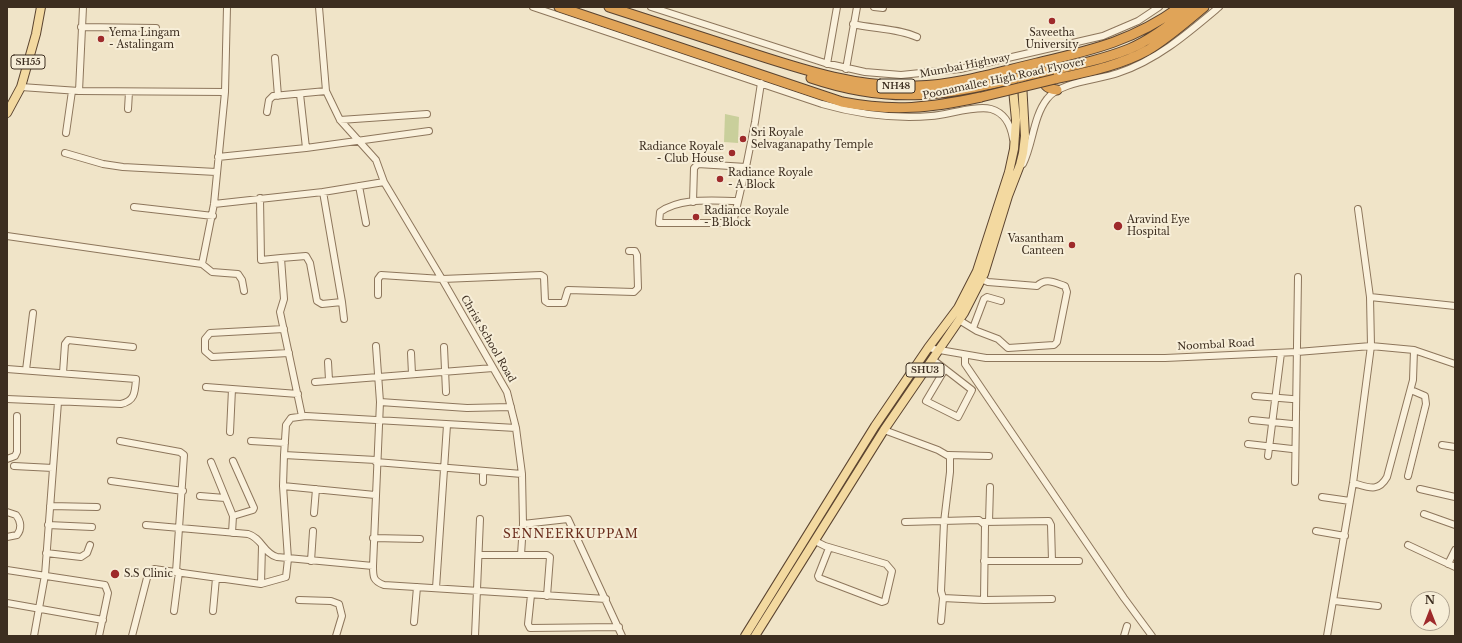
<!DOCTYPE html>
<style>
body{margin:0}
#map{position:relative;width:1462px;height:643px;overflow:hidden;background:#f0e4c8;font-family:"Libre Baskerville",serif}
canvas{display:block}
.frame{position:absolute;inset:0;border:8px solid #3d2e20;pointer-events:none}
.north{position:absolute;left:1410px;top:591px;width:40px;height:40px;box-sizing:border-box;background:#f7eed8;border:1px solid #ada18e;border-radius:50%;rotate:0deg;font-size:11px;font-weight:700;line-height:16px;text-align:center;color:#3d2e20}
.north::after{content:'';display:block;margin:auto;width:14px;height:18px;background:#9e2a2b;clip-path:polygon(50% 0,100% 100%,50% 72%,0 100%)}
</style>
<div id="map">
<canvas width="1462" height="643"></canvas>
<div class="frame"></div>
<div class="north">N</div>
</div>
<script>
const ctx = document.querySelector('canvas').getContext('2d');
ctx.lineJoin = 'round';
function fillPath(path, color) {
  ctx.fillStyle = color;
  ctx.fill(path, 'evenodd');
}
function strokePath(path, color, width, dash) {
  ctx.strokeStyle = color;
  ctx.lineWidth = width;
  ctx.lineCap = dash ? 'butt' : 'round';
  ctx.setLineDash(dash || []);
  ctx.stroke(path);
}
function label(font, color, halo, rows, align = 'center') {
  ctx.font = font + ' "Libre Baskerville",serif';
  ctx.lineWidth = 4;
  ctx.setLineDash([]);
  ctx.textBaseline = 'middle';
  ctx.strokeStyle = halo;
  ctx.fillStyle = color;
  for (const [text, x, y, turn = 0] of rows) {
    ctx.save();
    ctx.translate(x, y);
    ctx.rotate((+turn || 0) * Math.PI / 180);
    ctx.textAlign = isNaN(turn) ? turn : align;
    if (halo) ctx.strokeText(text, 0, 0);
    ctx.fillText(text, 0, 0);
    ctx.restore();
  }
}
fillPath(new Path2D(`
 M725 114 739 117 738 143 724 142Z`), '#c9cf9b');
const minor = new Path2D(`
 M319 7 326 91 340 120 376 160 384 182 442 279 507 392 516 428 522 474 523 524 568 519 622 636
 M533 7 822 104C857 114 894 119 931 116 947 115 976 105 991 109 1005 113 1011 126 1013 139
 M651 7 825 63 865 72 901 75 960 69 1103 36 1138 21 1159 7
 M874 7 883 8
 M853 24C874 29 897 28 917 37
 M81 27 156 28
 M275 58 278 96
 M827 64 837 7
 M846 69 857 7
 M21 87 79 91 225 92
 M79 91 83 7
 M300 94 306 148
 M128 109 129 92
 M267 112 269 100 273 96 326 91
 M340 120 427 114
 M66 133 72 91
 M65 153 103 164 123 167 216 172
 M218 157 306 148 429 131
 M1023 164C1033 144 1033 117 1047 99 1059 82 1098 80 1118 73 1157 60 1187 34 1219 7
 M359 186 366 223
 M260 198 261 260 281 258 284 299 280 312 302 416
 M738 201C713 201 681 197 660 212L659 223H733L746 167
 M693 202 694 168 698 164 746 167 755 122 761 83
 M214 204 323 192 384 182
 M134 207 213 216
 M1358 209 1370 297
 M7 236 202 264 212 272 238 274 242 280 244 291
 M281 258 306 256 310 263 317 301 322 304 342 302 323 192
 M202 264 214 204 225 92 227 7
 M378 295V279L381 275 442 279 541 275 544 277 545 301 548 303H564L568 290 634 292 638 288 637 255 635 251H629
 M342 302 344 319
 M959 320 977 331 998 339 1008 348 1054 345 1057 342 1067 292 1065 286C1055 283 1046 277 1037 286L988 282 981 279
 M973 328 984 299 987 297 1001 301
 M284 329 210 333 205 339V351L212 357 289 353
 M376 346 380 402 373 566C373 577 373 581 384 585L606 599
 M444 347 446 392
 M928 348 986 358H1165L1297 352 1371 346 1370 297 1455 306
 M411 353 412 374
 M965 355V364L1124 598 1152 636
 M932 359 972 390 958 417 926 401 945 369
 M328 362 329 380
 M7 369 136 379C135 392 135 401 121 404L7 399
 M26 370 33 313
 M63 373 65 344 68 340 133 347
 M315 382 493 368
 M206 387 298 394
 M1255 396 1292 399
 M380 402 467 408 511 407
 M1252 420 1292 424
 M884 430 938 450 950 457V472L944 522 941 591 943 598
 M230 432 232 389
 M120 441 180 452 184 455 176 572
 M251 441 285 443
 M1248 444 1292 449
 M1442 445 1455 447
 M284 455 376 460
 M948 455 989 456
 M1268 456 1281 353
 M7 459 15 456 17 452V416
 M233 461 254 508 253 510 233 516
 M211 462 233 516 232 533
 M376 462 522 474
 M14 466 53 468
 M1408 476 1426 404 1425 396 1411 390
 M111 481 183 491
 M483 482V472
 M1295 482 1298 277
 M1353 483C1368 487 1378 493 1387 477L1413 380 1414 350
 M283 486 375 495
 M1420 489 1455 497
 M200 496 225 498
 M1322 497 1350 501
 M50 506 97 507
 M7 512 16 515C21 521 22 529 17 535L7 537
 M314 513 316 489
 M1424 514 1455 525
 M905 522 979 520 985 525 984 600
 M983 522 1049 521 1051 525 1052 561
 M989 522 990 487
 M48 525 92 527
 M146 525 248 534C262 538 263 553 277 557L373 566
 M1316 531 1345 536
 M373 538 420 539
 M815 541 825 546 886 564 892 571 885 601 882 602 819 578 818 576 829 548
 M1408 545 1455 567
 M46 553 81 557 87 553 90 545
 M479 555H521L523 524
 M521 555H547L550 557 547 596
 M311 561 313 531
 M984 561H1079
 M1448 564 1455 550
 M7 570 105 585 108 593 99 636
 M261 584 262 546
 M436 588 447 425
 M531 595 528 624 530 628 619 627
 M299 600 331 601 339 604 342 616 336 636
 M1335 601 1378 606
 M7 603 103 620
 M174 611 179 572
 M213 611 216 578
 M941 621 943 598 984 600 1052 599
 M414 622 417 587
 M34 636 45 575 58 402
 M132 636 148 574 154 569 261 584 286 577 288 559 283 486 284 455 286 425 291 418 306 416 516 428
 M475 636 480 519
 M1124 636 1127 626
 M1327 636 1353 483 1371 346 1414 350 1455 364`);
const major = new Path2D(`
 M7 113 21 87 36 34 41 7
 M745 636 875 426 928 348 958 308 977 271 1009 172 1014 149 1016 120 1012 79
 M755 636 884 430 964 313 984 274 1008 196 1020 165 1023 153 1025 136 1022 82`);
const highway = new Path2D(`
 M559 7 842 102C894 112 930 108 981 97
 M609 7C654 22 700 36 745 51 801 69 856 88 916 86 957 85 998 72 1037 63 1092 50 1133 41 1180 7
 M1046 75C1041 84 1047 89 1057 90
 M811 78C897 107 950 94 1035 74 1066 67 1099 61 1129 49 1151 40 1173 23 1192 7
 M1055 79C1087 72 1119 66 1148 50 1168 38 1186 22 1204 7`);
strokePath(minor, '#8d765c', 8);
strokePath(major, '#5b4430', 10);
strokePath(highway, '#5b4430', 11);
strokePath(minor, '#faf1dc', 6);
strokePath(major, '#f3d9a0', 8);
strokePath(highway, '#e0a458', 9);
const highwayBridge = new Path2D(`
 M981 97 1055 79`);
strokePath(highwayBridge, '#5b4430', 11, []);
strokePath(highwayBridge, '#e0a458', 9);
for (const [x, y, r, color] of [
 [1052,21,4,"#9e2a2b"],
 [101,39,4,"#9e2a2b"],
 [743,139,4,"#9e2a2b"],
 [732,153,4,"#9e2a2b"],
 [720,179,4,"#9e2a2b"],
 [696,217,4,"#9e2a2b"],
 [1118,226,5,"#9e2a2b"],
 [1072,245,4,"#9e2a2b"],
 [115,574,5,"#9e2a2b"]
]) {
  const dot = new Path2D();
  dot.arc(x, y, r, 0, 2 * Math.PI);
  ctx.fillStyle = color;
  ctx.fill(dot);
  strokePath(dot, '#f7eed8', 1.5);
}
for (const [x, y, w] of [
 [28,62,34],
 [896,86,38],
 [925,370,38]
]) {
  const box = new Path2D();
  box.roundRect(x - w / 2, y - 7, w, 14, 3);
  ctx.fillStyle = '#f7eed8';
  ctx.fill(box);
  strokePath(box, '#3d2e20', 1);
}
label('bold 9px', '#3d2e20', null, [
 ["SH55",28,62],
 ["NH48",896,86],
 ["SHU3",925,370]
]);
label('10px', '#3d2e20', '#f7eed8', [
 ["Yema Lingam",109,33],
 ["- Astalingam",109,45],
 ["Saveetha",1052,33,"center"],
 ["University",1052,45,"center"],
 ["Sri Royale",751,133],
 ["Selvaganapathy Temple",751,145],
 ["Radiance Royale",724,147,"right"],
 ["- Club House",724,159,"right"],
 ["Radiance Royale",728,173],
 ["- A Block",728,185],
 ["Radiance Royale",704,211],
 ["- B Block",704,223],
 ["Aravind Eye",1127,220],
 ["Hospital",1127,232],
 ["Vasantham",1064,239,"right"],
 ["Canteen",1064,251,"right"],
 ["S.S Clinic",124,574]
], 'left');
label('10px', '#3d2e20', '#f7eed8', [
 ["Mumbai Highway",965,66,-11],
 ["Poonamallee High Road Flyover",1004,79,-12],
 ["Christ School Road",488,339,60],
 ["Noombal Road",1216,345,-3]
]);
ctx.letterSpacing = '1px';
label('12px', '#6b2e1e', '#f7eed8', [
 ["SENNEERKUPPAM",571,535]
]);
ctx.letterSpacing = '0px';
</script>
